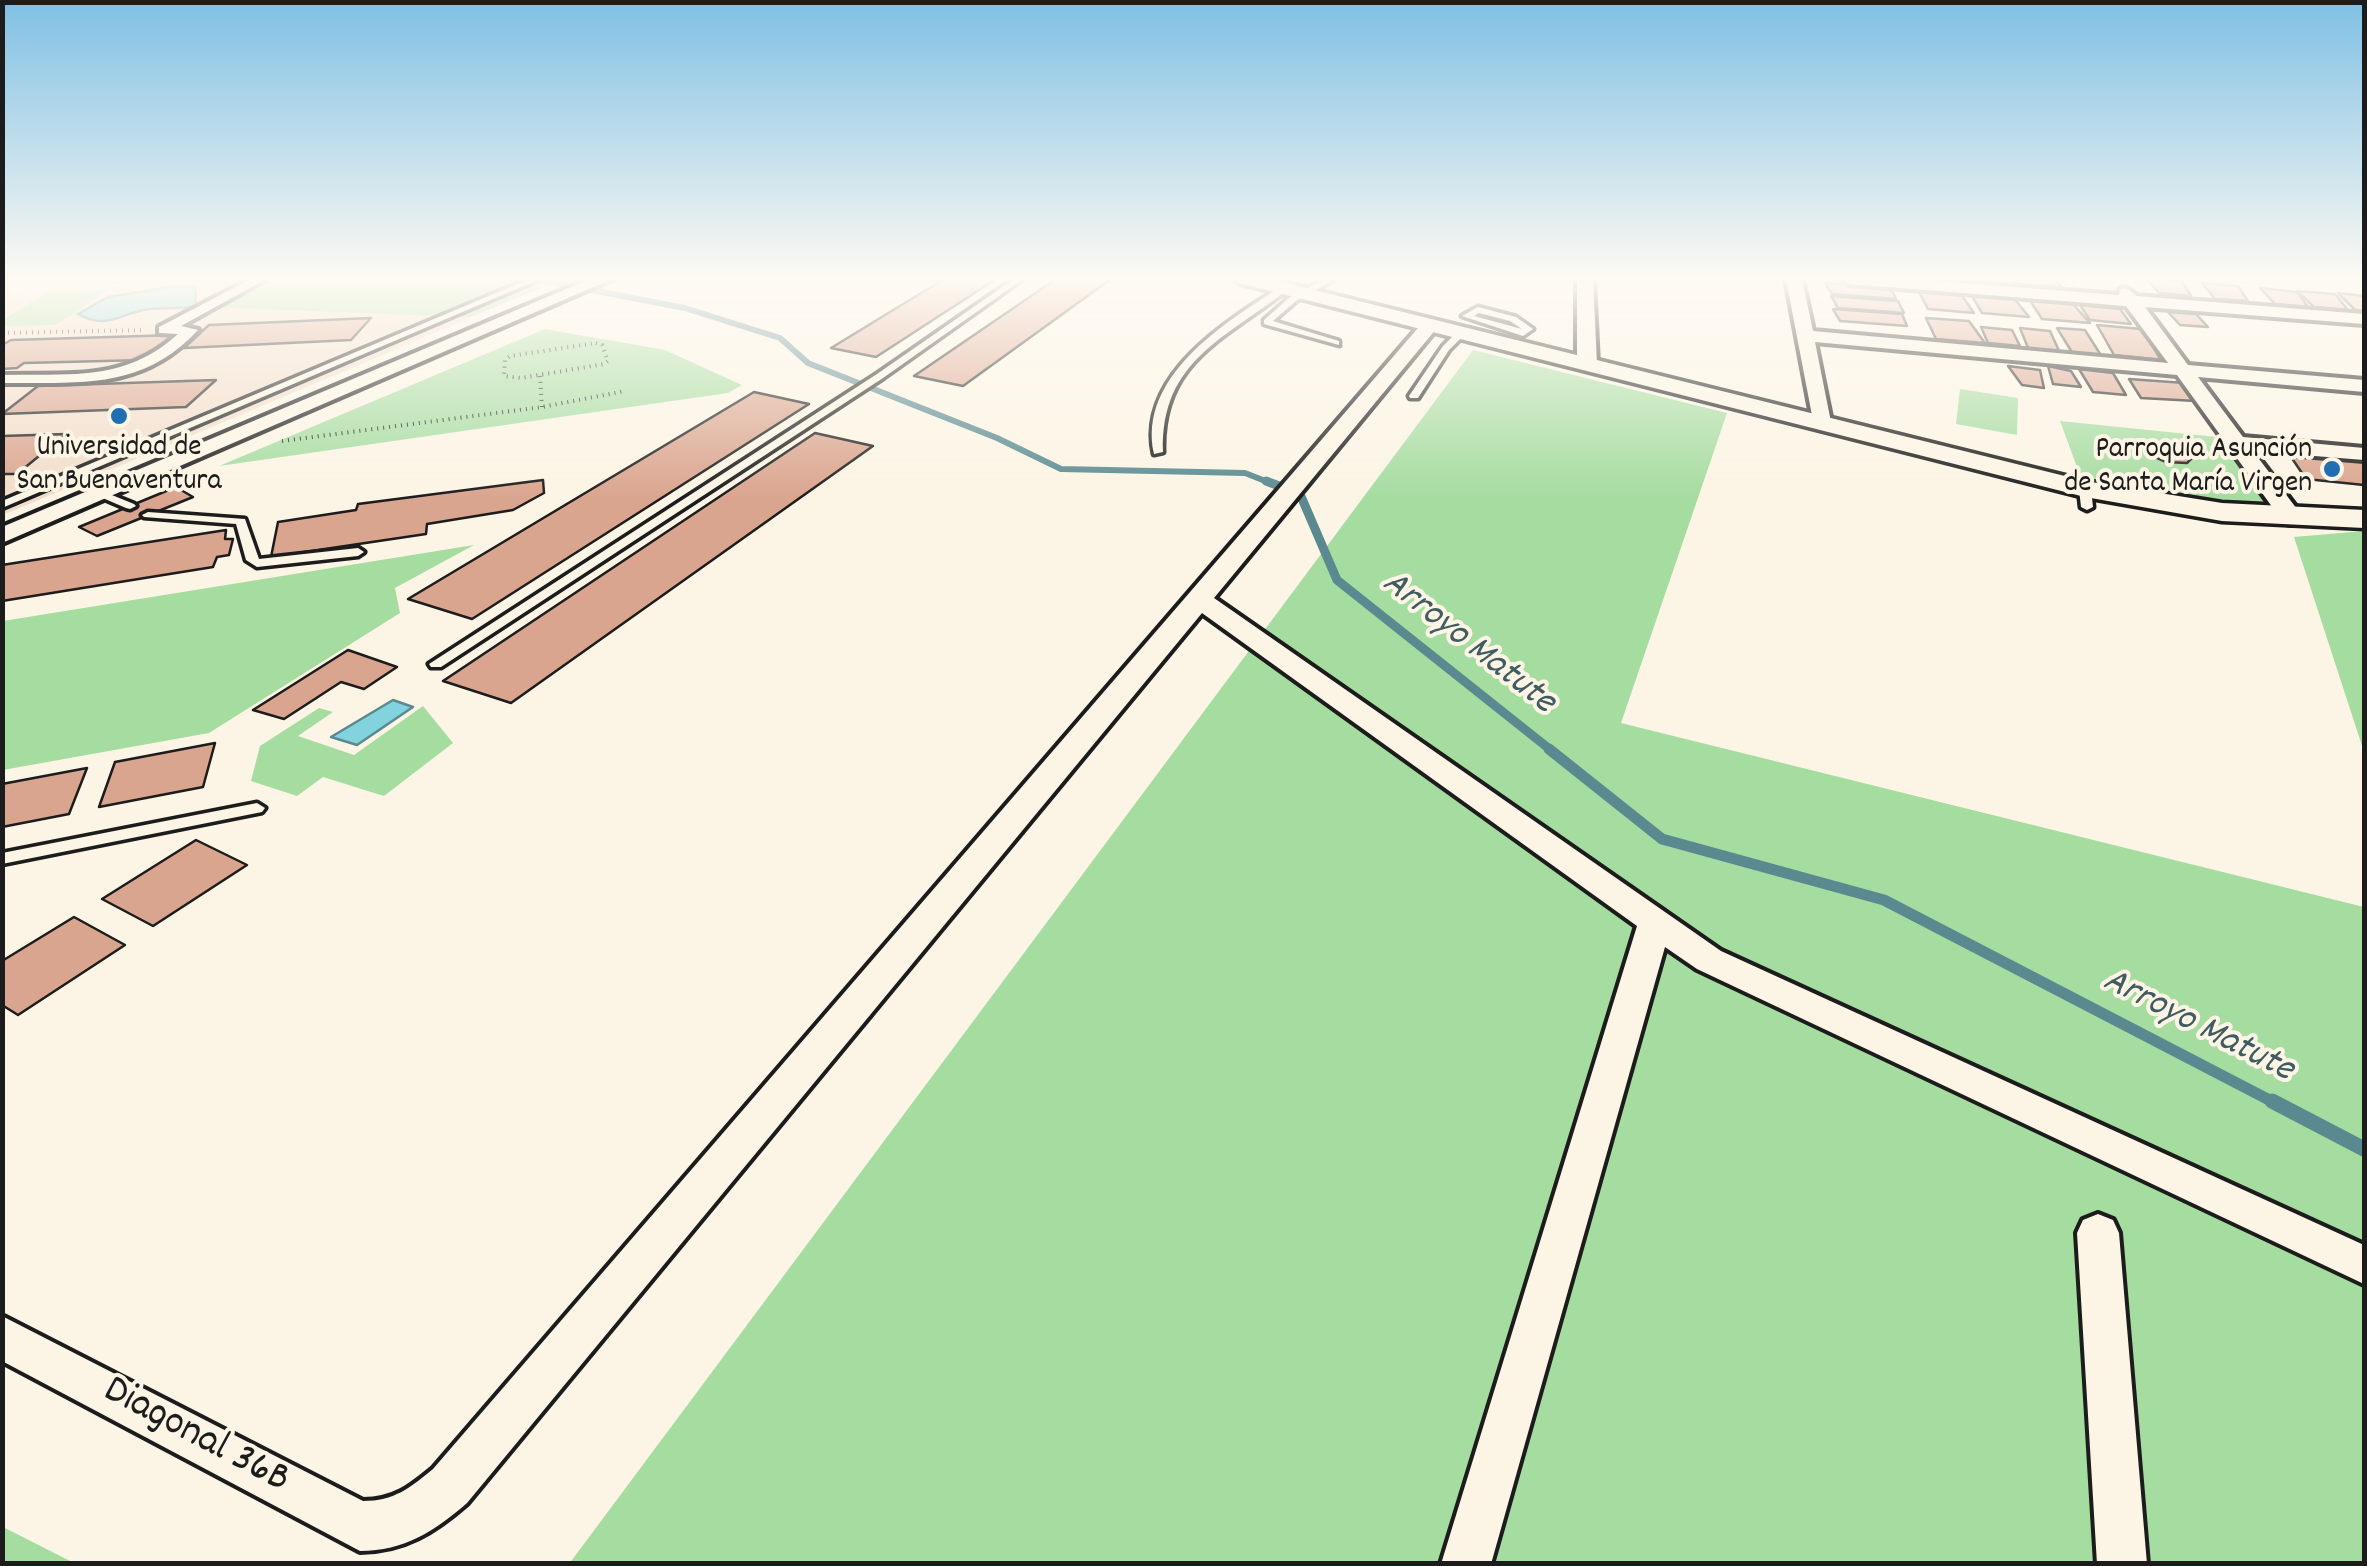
<!DOCTYPE html>
<meta charset="utf-8">
<style>
body{margin:0}
#map{position:relative;width:2367px;height:1566px;overflow:hidden;background:#fcf5e5;font-family:Dekko,sans-serif}
canvas{display:block}
.frame{position:absolute;inset:0;border:5px solid #1c1c1c;pointer-events:none}
</style>
<div id="map">
<canvas width="2367" height="1566"></canvas>
<div class="frame"></div>
</div>
<script>
const ctx = document.querySelector('canvas').getContext('2d');
ctx.lineJoin = 'round';
function fillPath(path, color) {
  ctx.fillStyle = color;
  ctx.fill(path, 'evenodd');
}
function strokePath(path, color, width, dash) {
  ctx.strokeStyle = color;
  ctx.lineWidth = width;
  ctx.lineCap = dash ? 'butt' : 'round';
  ctx.setLineDash(dash || []);
  ctx.stroke(path);
}
function label(font, color, halo, rows, align = 'center') {
  ctx.font = font + ' Dekko,sans-serif';
  ctx.lineWidth = 8;
  ctx.setLineDash([]);
  ctx.textBaseline = 'middle';
  ctx.strokeStyle = halo;
  ctx.fillStyle = color;
  for (const [text, x, y, turn = 0] of rows) {
    ctx.save();
    ctx.translate(x, y);
    ctx.rotate((+turn || 0) * Math.PI / 180);
    ctx.textAlign = isNaN(turn) ? turn : align;
    if (halo) ctx.strokeText(text, 0, 0);
    ctx.fillText(text, 0, 0);
    ctx.restore();
  }
}
fillPath(new Path2D(`
 M145 279H563L3 515 2 290 122 287Z`), '#f2ddcb');
fillPath(new Path2D(`
 M231 279H563L470 317 205 307Z
 M106 291 56 325 3 326V320L47 292Z
 M545 329 665 350 742 385 728 393 219 466Z
 M1473 350 1727 413 1621 723 2364 907V1563L569 1564Z
 M1960 389 2018 398 2017 435 1956 424Z
 M2060 421 2227 438 2276 508 2081 478Z
 M2364 531V752L2294 537Z
 M474 545 395 588 400 613 209 733 3 770V621Z
 M423 706 453 743 384 796 323 777 297 796 251 781 260 746 319 708 333 712 298 736 354 755Z
 M3 1527 74 1563H3Z`), '#a5dca0');
const water = new Path2D(`
 M170 287H196L195 302 200 307C184 308 166 308 150 309 121 312 108 331 78 314L108 297Z
 M393 700 413 707 357 745 331 737Z`);
fillPath(water, '#83d3de');
strokePath(water, '#5a8a90', 2.5);
strokePath(new Path2D(`
 M534 279 685 308 780 338 808 363 997 438 1061 469 1245 473 1273 484`), '#5a8a90', 6);
strokePath(new Path2D(`
 M1266 481 1300 494 1337 580 1552 751`), '#5a8a90', 9);
strokePath(new Path2D(`
 M1549 749 1662 839 1884 900 2277 1104`), '#5a8a90', 11);
strokePath(new Path2D(`
 M2272 1101 2364 1149`), '#5a8a90', 15);
const building = new Path2D(`
 M944 279H996L876 357 831 348Z
 M1056 279H1111L963 386 914 376Z
 M2013 279H2054L2062 287 2017 284Z
 M2147 279 2182 281 2191 296 2159 293Z
 M1825 283 1891 288 1896 299 1832 294Z
 M2202 283 2238 286 2248 301 2215 299Z
 M2260 288 2297 292 2308 307 2275 304Z
 M1918 290 1960 293 1974 313 1928 309Z
 M2297 291 2335 294 2348 310 2314 307Z
 M2338 293 2364 296V311L2355 310Z
 M1971 294 2013 297 2029 317 1982 313Z
 M1831 296 1898 301 1904 313 1838 308Z
 M2029 299 2071 302 2090 323 2042 319Z
 M2080 305 2120 309 2131 324 2090 320Z
 M1833 309 1902 314 1907 326 1840 321Z
 M2168 312 2196 314 2208 327 2180 325Z
 M371 318 351 340 184 348 209 325Z
 M1926 318 1969 321 1985 343 1936 339Z
 M2097 325 2142 329 2161 360 2114 355Z
 M1981 327 2012 330 2020 346 1988 343Z
 M2020 328 2050 331 2060 353 2028 348Z
 M2057 328 2085 330 2102 357 2073 354Z
 M175 335 144 360 24 363 17 368 2 369V345L11 340Z
 M2008 366 2040 370 2044 388 2022 385Z
 M2048 366 2071 371 2081 387 2053 384Z
 M2079 369 2113 373 2126 395 2093 392Z
 M2129 379 2185 383 2196 401 2141 398Z
 M216 380 186 407 2 414 38 386Z
 M754 392 809 404 472 619 408 599Z
 M815 433 873 446 511 703 443 681Z
 M66 434 17 474H2V436Z
 M2163 442 2186 449 2193 457 2187 463 2166 462 2146 453 2143 445Z
 M2287 451 2364 460V485L2306 479Z
 M543 480 544 493 513 510 427 524 426 534 271 557 278 522 356 510 358 504Z
 M176 487 193 497 97 536 79 527Z
 M226 530 225 539H233L229 555 217 557 213 567 2 601V565Z
 M348 650 397 667 364 689 341 682 284 719 253 710Z
 M215 743 203 787 99 807 115 762Z
 M87 768 69 814 2 827V784Z
 M196 840 247 865 153 926 102 899Z
 M74 917 125 945 18 1015 2 1005V961Z`);
fillPath(building, '#daa58f');
strokePath(building, '#1c1c1c', 2.5);
const service = new Path2D(`
 M529 279H540L2 508V501Z
 M1014 279H1023L883 378 441 667H431L429 664 877 374Z
 M1325 279H1335L1296 301 1273 321 1339 341V345L1264 324V320L1290 297Z
 M1281 287 1288 289C1227 338 1160 360 1163 452L1154 454C1137 377 1225 322 1281 287Z
 M1478 307 1516 317 1533 329 1523 336 1462 316ZM1479 313 1510 321 1522 329 1474 316Z
 M1458 331 1466 333 1449 350 1418 398H1410L1409 396 1443 346Z
 M2085 486 2091 489 2093 507 2087 510 2081 507 2079 489Z
 M102 491 134 504 136 506 130 509 126 508 98 496V492Z
 M148 512 245 519 259 559 358 548 364 552 358 556 257 567 246 560 236 524 144 517 142 515Z
 M257 803 265 808 262 812 2 864V853Z`);
const pedestrian = new Path2D(`
 M251 279H266L181 326 198 330C142 391 78 382 2 383V375C70 373 124 383 178 334L159 333V327Z`);
const minor = new Path2D(`
 M590 279H612L2 543V527Z
 M1577 279H1593L1597 364 1587 370 1577 364Z
 M1786 279H1802L1813 331 2168 363 2126 306 1850 284 1842 279H1912L2119 295 2120 289 2126 288 2137 296 2364 314V324L2145 307 2188 365 2364 380V392L2198 377 2243 437 2364 448V460L2253 451 2303 517 2291 524 2283 522 2177 375 1815 342 1831 422 1828 426H1814Z
 M1430 320 1436 321V329L1214 598 1721 951 2364 1245V1284L1697 969 1665 947 1491 1564H1441L1637 926 1202 613 467 1503C435 1531 404 1551 360 1551L2 1361V1316L363 1501C394 1501 410 1488 433 1469L1424 321Z
 M2098 1214 2113 1220 2119 1233 2147 1564H2097L2077 1233 2083 1220Z`);
const tertiary = new Path2D(`
 M1235 279H1270L2085 481 2222 503 2364 510V528L2222 521 2085 497 1239 283Z`);
strokePath(service, '#1c1c1c', 7);
strokePath(pedestrian, '#1c1c1c', 8);
strokePath(minor, '#1c1c1c', 8);
strokePath(tertiary, '#1c1c1c', 7);
strokePath(new Path2D(`
 M2 333 146 330
 M596 343 602 345 608 361 604 364 521 378 504 376 505 360 510 356Z
 M540 376 542 407
 M282 441 542 407 625 391`), '#1c1c1c', 4, [1, 5]);
fillPath(service, '#fcf5e5');
fillPath(pedestrian, '#fcf5e5');
fillPath(minor, '#fcf5e5');
fillPath(tertiary, '#fcf5e5');
const sky = ctx.createLinearGradient(0, 0, 0, 498);
sky.addColorStop(0, '#7fc0e4');
sky.addColorStop(0.56, '#fefaf3');
sky.addColorStop(1, '#fefaf300');
ctx.fillStyle = sky;
ctx.fillRect(0, 0, 2367, 498);
for (const [x, y, r, color] of [
 [119,416,10,"#1f6fb2"],
 [2332,469,10,"#1f6fb2"]
]) {
  const dot = new Path2D();
  dot.arc(x, y, r, 0, 2 * Math.PI);
  ctx.fillStyle = color;
  ctx.fill(dot);
  strokePath(dot, '#fcf5e5', 4);
}
label('30px', '#1c1c1c', '#fcf5e5', [
 ["Universidad de",119,450],
 ["San Buenaventura",119,484],
 ["Parroquia Asunción",2312,452,"right"],
 ["de Santa María Virgen",2312,486,"right"]
]);
label('italic 38px', '#405c60', '#fcf5e5', [
 ["Arroyo Matute",1467,645,38],
 ["Arroyo Matute",2197,1028,27]
]);
label('42px', '#1c1c1c', '#fcf5e5', [
 ["Diagonal 36B",195,1438,28]
]);
</script>
